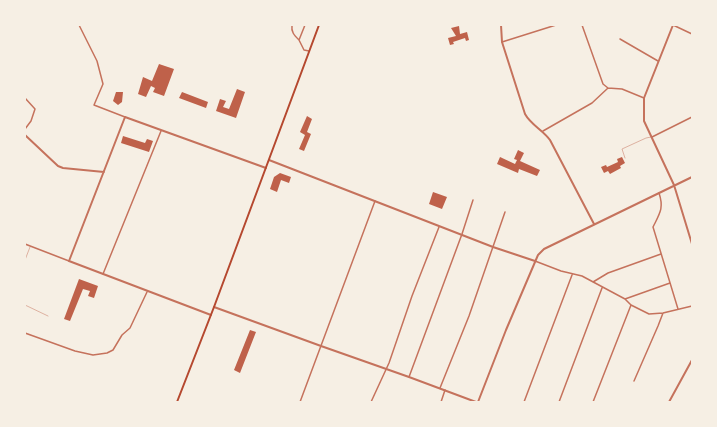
<!DOCTYPE html>
<style>
body{margin:0}
#map{position:relative;width:717px;height:427px;overflow:hidden;background:#f6efe4;font-family:"IBM Plex Sans",sans-serif}
canvas{display:block}
.frame{position:absolute;inset:0;border:26px solid #f6efe4;pointer-events:none}
</style>
<div id="map">
<canvas width="717" height="427"></canvas>
<div class="frame"></div>
</div>
<script>
const ctx = document.querySelector('canvas').getContext('2d');
ctx.lineJoin = 'round';
function fillPath(path, color) {
  ctx.fillStyle = color;
  ctx.fill(path, 'evenodd');
}
function strokePath(path, color, width, dash) {
  ctx.strokeStyle = color;
  ctx.lineWidth = width;
  ctx.lineCap = dash ? 'butt' : 'round';
  ctx.setLineDash(dash || []);
  ctx.stroke(path);
}
fillPath(new Path2D(`
 M459 26 460 34 467 32 469 40 466 41 465 38 453 42 454 44 450 45 448 38 456 36 451 28Z
 M159 64 174 69 164 96 153 92 155 88 151 86 146 97 138 94 143 77 152 81Z
 M237 89 245 92 236 118 216 111 220 99 226 101 223 107 229 109Z
 M116 92H123L122 102 118 105 113 101Z
 M182 92 208 102 206 108 179 98Z
 M307 116 312 119 307 132 311 134 304 151 299 149 305 135 300 132Z
 M123 136 145 143 147 139 153 141 149 152 121 143Z
 M518 150 524 153 520 161 540 170 537 176 519 169 518 173 497 164 500 157 515 164 517 160 514 159Z
 M622 157 625 163 620 166 621 168 610 174 608 171 604 173 601 167 606 165 607 167 618 162 617 159Z
 M280 173 291 177 289 183 281 180 277 192 270 189 274 177Z
 M433 192 447 197 442 209 429 204Z
 M79 279 98 286 94 298 88 296 90 291 83 289 70 321 64 319Z
 M250 330 256 332 240 373 234 370Z`), '#bf614a');
strokePath(new Path2D(`
 M625 158 622 149 646 138 651 137
 M25 260 30 247
 M25 305 48 316`), '#c5725c', 0.5);
strokePath(new Path2D(`
 M79 25 97 61 103 84 94 105 125 117
 M292 25C291 32 294 35 299 40
 M305 25 299 40 304 50 309 51
 M582 25 603 84 608 88
 M673 25 692 34
 M620 39 658 61
 M502 42 556 25
 M25 98 35 109 31 121 25 129
 M543 131 592 103 608 88 622 89 644 98
 M652 137 692 117
 M659 193C664 208 660 213 653 227L678 309
 M25 244 69 261
 M535 261 561 271 582 276 625 299 631 305 649 314 663 313 692 306
 M103 274 161 131
 M593 282 608 273 661 254
 M625 299 670 283
 M25 333 75 351 93 355 107 353 113 350 122 335 130 328 147 292
 M409 377 462 234 473 200
 M634 381 658 326 663 313
 M440 388 469 316 505 212
 M300 402 375 201
 M371 402 389 363 412 296 439 227
 M441 402 445 390
 M524 402 572 275
 M559 402 602 288
 M593 402 631 305`), '#c5725c', 1.5);
strokePath(new Path2D(`
 M501 25 502 42 525 114C531 125 543 130 550 140L594 224
 M673 25 644 98V121L674 185 692 244
 M25 135 58 166 63 168 104 172
 M269 160 493 247 535 261
 M214 307 321 346 409 377 476 402
 M211 315 69 261 125 117 266 168
 M478 402 506 330 538 255 544 249 692 177
 M669 402 692 360`), '#c5725c', 2);
strokePath(new Path2D(`
 M177 402 214 307 319 25`), '#b5482f', 2);
</script>
